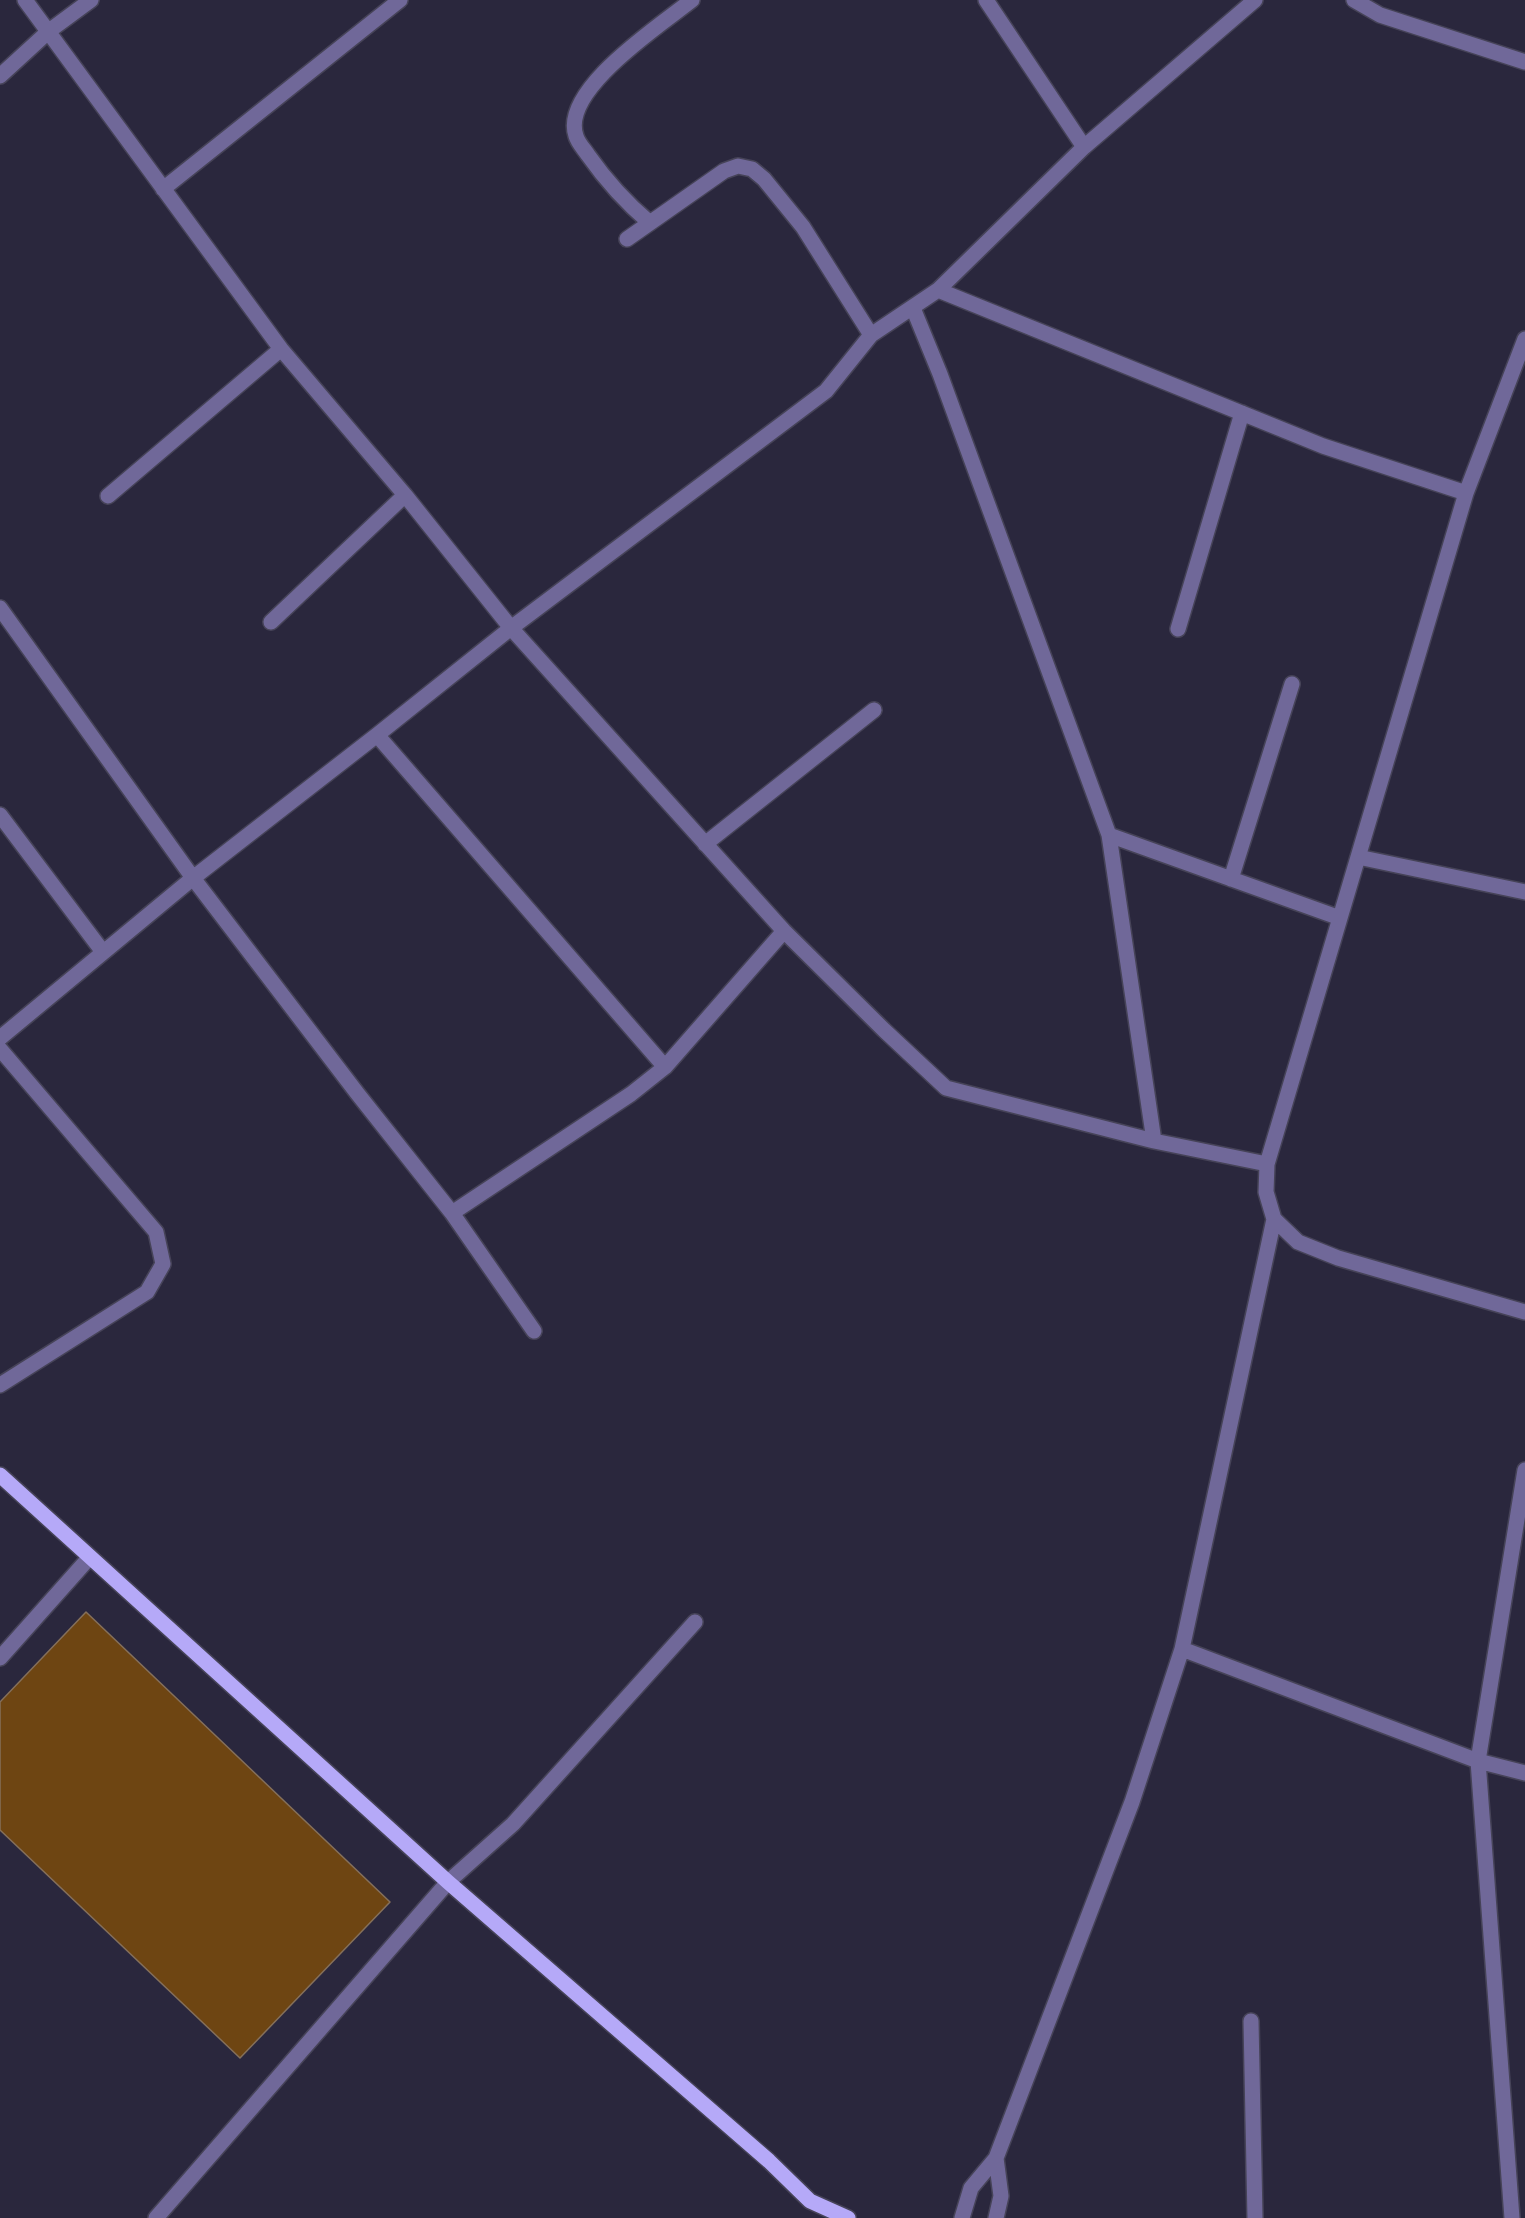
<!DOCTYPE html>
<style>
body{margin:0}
canvas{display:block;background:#2a273d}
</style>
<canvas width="1525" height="2218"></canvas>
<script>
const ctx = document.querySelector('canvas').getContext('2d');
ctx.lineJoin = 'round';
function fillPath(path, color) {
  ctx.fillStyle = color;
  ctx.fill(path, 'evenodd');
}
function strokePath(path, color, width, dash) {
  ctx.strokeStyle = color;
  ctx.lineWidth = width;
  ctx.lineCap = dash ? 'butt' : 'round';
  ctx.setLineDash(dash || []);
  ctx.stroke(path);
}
const building = new Path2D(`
 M86 1612 390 1902 240 2058 0 1830V1702Z`);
fillPath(building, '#6e4512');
strokePath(building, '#85705b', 1.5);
const minor = new Path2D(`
 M25 0 281 349 405 495 511 628 784 931 884 1030 946 1088 1154 1141 1267 1164
 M986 0 1084 147
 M1354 0 1380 15 1525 62
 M0 76 49 31 91 0
 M163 189 400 0
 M650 223C625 202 607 182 588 155 584 149 578 143 576 136 560 90 661 25 692 0
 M627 239 724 171 738 166 752 169 764 179 803 227 871 335
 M938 290 1323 446 1466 493
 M913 308 940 374 1109 835 1340 918
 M1525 339 1466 493 1267 1164 1266 1192 1274 1219 1298 1242 1338 1258 1525 1312
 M108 496 281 349
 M0 608 193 878 357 1093 452 1213 534 1331
 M271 622 405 495
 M1178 629 1242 413
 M377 735 665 1067
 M0 815 103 952
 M1109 835 1154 1141
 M705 844 874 710
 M1358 857 1525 892
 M1231 879 1292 684
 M0 1038 193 878 377 735 511 628 826 391 871 335 938 290 1084 147 1255 0
 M0 1049 156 1232 163 1264 147 1292 0 1385
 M452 1213 631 1094 665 1067 784 931
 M1182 1649 1478 1761 1525 1773
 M0 1658 89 1558
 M1251 2021 1255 2218
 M996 2158 1132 1802 1182 1649 1274 1219
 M156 2218 448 1882 513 1824 695 1622
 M962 2218 971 2188 996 2158 1001 2196 996 2218
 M1512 2218 1478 1761 1525 1470`);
const major = new Path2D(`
 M0 1475 448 1882 769 2161 810 2201 848 2218`);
strokePath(minor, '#464358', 18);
strokePath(major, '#464358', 18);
strokePath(minor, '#706899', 15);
strokePath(major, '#b5a9f8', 15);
</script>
